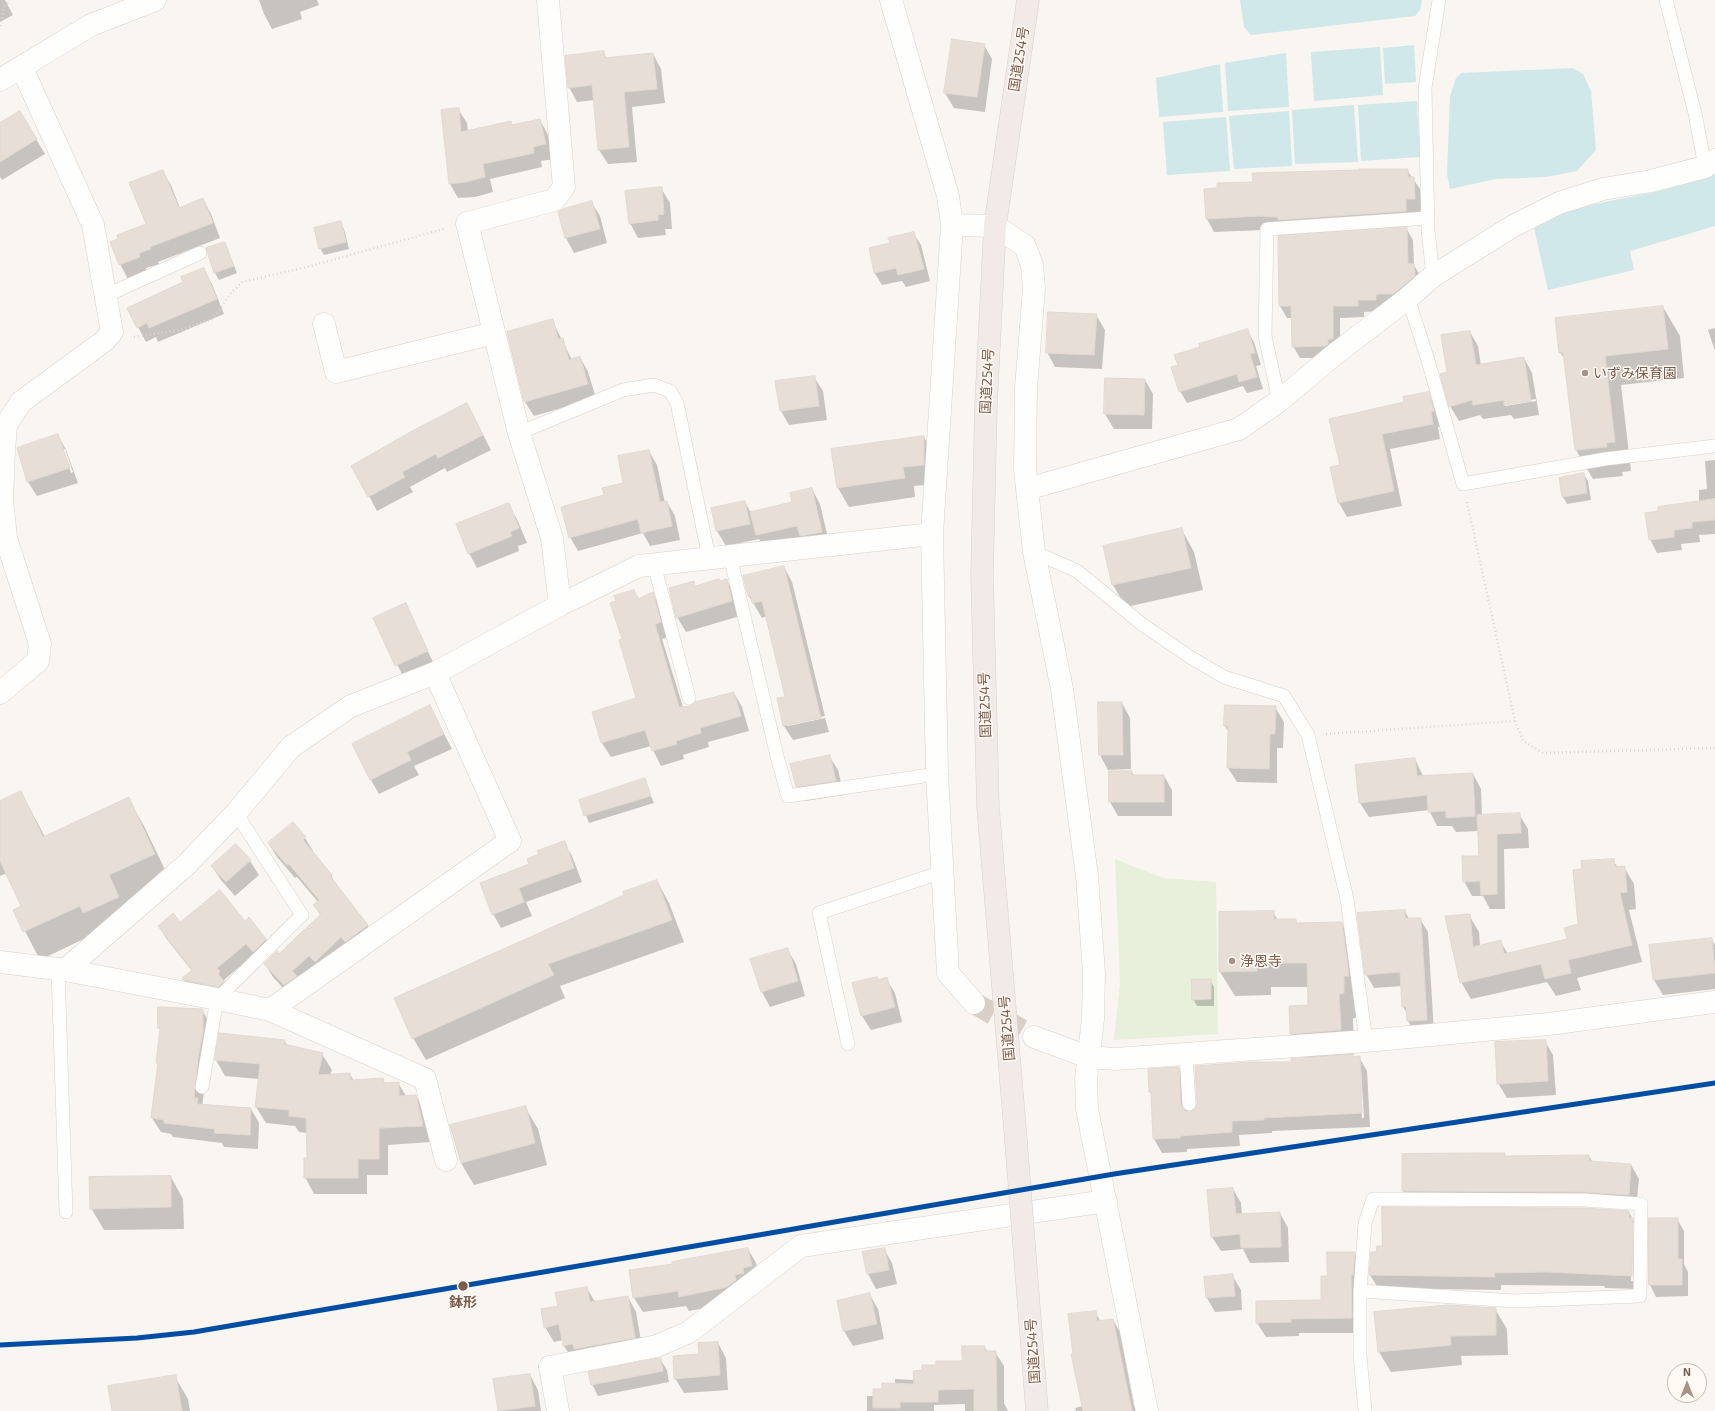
<!DOCTYPE html>
<meta charset="utf-8">
<style>
body{margin:0}
#map{position:relative;width:1715px;height:1411px;overflow:hidden;background:#f9f5f0;font-family:"Exo 2",sans-serif}
canvas{display:block}
.north{position:absolute;left:1667px;top:1363px;width:40px;height:40px;box-sizing:border-box;background:#fffaf3;border:1px solid #cabbb1;border-radius:50%;rotate:0deg;font-size:11px;font-weight:700;line-height:16px;text-align:center;color:#7a5c4d}
.north::after{content:'';display:block;margin:auto;width:14px;height:18px;background:#a69286;clip-path:polygon(50% 0,100% 100%,50% 72%,0 100%)}
</style>
<div id="map">
<canvas width="1715" height="1411"></canvas>
<div class="north">N</div>
</div>
<script>
const ctx = document.querySelector('canvas').getContext('2d');
ctx.lineJoin = 'round';
function fillPath(path, color) {
  ctx.fillStyle = color;
  ctx.fill(path, 'evenodd');
}
function strokePath(path, color, width, dash) {
  ctx.strokeStyle = color;
  ctx.lineWidth = width;
  ctx.lineCap = dash ? 'butt' : 'round';
  ctx.setLineDash(dash || []);
  ctx.stroke(path);
}
function label(font, color, halo, rows, align = 'center') {
  ctx.font = font + ' "Exo 2","Noto Sans JP",sans-serif';
  ctx.lineWidth = 3;
  ctx.setLineDash([]);
  ctx.textBaseline = 'middle';
  ctx.strokeStyle = halo;
  ctx.fillStyle = color;
  for (const [text, x, y, turn = 0] of rows) {
    ctx.save();
    ctx.translate(x, y);
    ctx.rotate((+turn || 0) * Math.PI / 180);
    ctx.textAlign = isNaN(turn) ? turn : align;
    if (halo) ctx.strokeText(text, 0, 0);
    ctx.fillText(text, 0, 0);
    ctx.restore();
  }
}
fillPath(new Path2D(`
 M1115 859 1163 878 1216 882 1218 1034 1114 1040 1120 983Z`), '#e7f0db');
fillPath(new Path2D(`
 M1240 0H1422L1420 10 1415 16 1251 35 1244 27Z
 M1414 45 1416 82 1385 84 1383 48Z
 M1380 47 1383 95 1314 101 1311 52Z
 M1286 53 1289 107 1228 111 1225 63Z
 M1220 64 1223 112 1159 117 1156 78Z
 M1573 68 1583 74 1591 91 1596 150 1577 171 1546 177 1496 179 1450 189 1447 174 1450 96 1456 78 1461 73Z
 M1417 101 1420 157 1361 161 1358 105Z
 M1354 105 1358 162 1295 164 1292 110Z
 M1289 111 1292 166 1234 169 1229 116Z
 M1226 117 1230 171 1167 175 1163 122Z
 M1715 172V226L1630 251 1634 270 1548 290 1534 228 1565 210 1660 191 1692 182Z`), '#d0e8ea');
fillPath(new Path2D(`
 M0 0H5L13 15 0 22Z
 M259 0H317L319 5 300 12 302 19 272 29 264 14Z
 M984 45 992 59 985 112 954 108 945 93Z
 M603 52 607 59 653 54 661 69 665 103 632 107 637 162 608 164 599 150 595 100 577 102 569 87Z
 M458 109 467 123 468 132 513 126 540 120 548 135 554 159 541 161 542 167 490 179 493 192 475 197 458 198 450 184Z
 M20 112 45 154 2 180 0 177V125Z
 M1407 170 1422 192V212H1413L1414 224 1214 232 1207 219 1219 189 1254 183Z
 M162 171 171 185 180 208 203 199 211 214 220 238 158 262 159 264 146 268 147 271 128 279 120 264 148 224Z
 M661 188 670 203 672 229H665L666 235 638 238 630 223Z
 M591 202 600 216 607 243 574 253 566 238 559 212Z
 M340 222 344 229 349 249 324 255 320 248Z
 M1406 228 1413 240 1414 265 1421 277 1382 311 1364 312V317L1340 318V351L1332 358H1300L1293 346 1292 318H1287L1280 306Z
 M913 233 921 245 930 281 906 287 902 281 882 285 874 272 891 244Z
 M225 243 237 273 219 280 215 273 207 249Z
 M204 269 212 284 224 314 158 342 156 337 146 342 138 327 184 282Z
 M1663 307 1680 336 1684 378 1621 385 1631 471 1622 472 1623 476 1593 479 1576 450 1566 362 1560 352Z
 M1096 315 1105 330 1102 369 1055 367 1047 352Z
 M552 320 572 360 580 357 588 372 596 398 534 416 525 402 508 332Z
 M1715 328V351L1708 330Z
 M1247 330 1254 342 1261 365 1256 366 1263 389 1247 393 1243 386 1187 403 1180 391 1179 366 1201 347Z
 M1470 332 1478 346 1481 366 1524 358 1532 373 1539 415 1514 419 1511 415 1483 419 1480 415 1459 421 1450 406 1448 372ZM1536 399V401L1505 406V404Z
 M814 377 823 391 827 420 789 425 781 411Z
 M1145 380 1153 394 1152 429H1114L1105 414Z
 M1428 393 1436 408 1442 426 1438 427 1440 439 1390 449 1402 506 1347 517 1339 503 1331 468 1341 466 1405 403Z
 M475 419 491 450 447 472 445 468 410 487 413 492 377 511 353 466Z
 M58 435 66 450 78 483 37 496 28 482 18 448ZM63 449H65L73 472 71 473Z
 M924 437 935 456V484L914 486 915 497 849 507 838 488Z
 M649 451 657 465 665 503 667 502 675 516 680 540 650 546 643 533 578 551 570 537 605 496 624 484Z
 M1715 460V534L1699 535 1700 542 1681 544 1682 550 1657 553 1650 539 1659 512 1699 502V490L1707 489 1705 461Z
 M1584 475 1588 481 1591 500 1567 504 1563 497Z
 M812 489 820 504 830 547 765 549 759 539 726 546 717 531 712 509 745 502 751 513 793 503Z
 M508 504 517 519 527 543 518 546 519 551 477 568 469 553Z
 M1182 530 1194 552 1203 590 1126 607 1113 585 1105 547Z
 M784 567 792 582 825 716 788 724V726L825 718 829 732 793 740 784 726 786 698 767 616 762 618 749 596Z
 M727 581 735 595 740 616 686 632 677 617 693 582 696 587Z
 M634 591 639 599 653 594 661 608 669 637 662 639 683 707H692L734 693 742 707 749 731 708 742 709 747 683 755 684 759 661 766 651 746 611 757 602 743 638 699 624 640 617 602Z
 M405 605 435 666 405 680 374 619Z
 M1099 703H1122L1130 718 1131 769 1108 770 1100 755Z
 M1226 706 1275 707 1284 722 1283 748H1277V783L1237 782 1228 768 1229 733 1225 726Z
 M430 707 452 749 414 766 419 775 379 794 371 780Z
 M829 756 838 770 844 795 805 801 797 786Z
 M1415 759 1423 776 1473 774 1481 789 1482 816 1519 814 1528 829 1529 848 1504 849 1505 909H1490L1483 896H1472L1464 881 1480 857 1479 831 1456 832 1452 826H1437L1429 810 1369 817 1360 803Z
 M1132 772 1134 776H1164L1172 790V816H1118L1110 802Z
 M644 780 654 803 589 823 580 800Z
 M21 792 45 837 128 798 144 826 171 882 124 904 134 925 100 941 96 933 40 960 14 910 23 906 7 873 0 876V802Z
 M292 824 305 838 313 851 312 852 331 875 338 889 368 926 375 939 292 998 273 977 265 964 278 955 321 916 314 905 318 902 297 877 295 878 277 857 269 844Z
 M564 843 572 856 582 882 526 902 532 916 501 928 493 914 531 864Z
 M1613 860 1618 868 1624 867 1634 884 1636 909 1629 910 1642 962 1577 978 1581 990 1556 996 1547 982 1471 999 1461 982 1469 915 1479 932 1480 946 1500 941 1508 954 1568 940 1579 925 1583 870Z
 M250 861 259 875 235 896 221 880 212 866Z
 M657 881 669 903 684 942 560 986 565 998 426 1060 413 1038Z
 M1405 911 1409 919H1420L1428 932 1434 1033 1416 1034 1408 1021 1407 1013 1403 1007 1402 986 1374 988 1366 974Z
 M1273 912 1278 920H1295L1298 924 1341 923 1356 947 1358 1018H1353L1354 1055H1352L1353 1058 1359 1057 1367 1071 1370 1127 1272 1131V1133L1239 1135 1240 1146 1187 1149V1152L1162 1153 1154 1139 1152 1095 1150 1092 1149 1070 1178 1068 1186 1082 1188 1113 1292 1063 1306 1059 1291 1034 1309 1006 1308 987H1271V995L1235 996 1220 972ZM1359 1067 1361 1069 1364 1118H1362Z
 M249 919 266 939 273 951 253 955 224 980 230 994 190 990 183 978 192 971 166 938 159 926 180 923 245 922Z
 M1711 939 1715 945V989L1663 995 1654 980 1650 946Z
 M787 949 796 964 805 996 770 1007 762 992 752 960Z
 M886 979 895 993 902 1022 871 1030 862 1016 878 981Z
 M1210 980 1214 987V1006H1197L1193 999Z
 M202 1010 211 1025V1047L202 1106 251 1109 259 1123 258 1149 224 1147 222 1143 173 1137 171 1134 161 1132 152 1118 159 1065 157 1062 161 1031 159 1028Z
 M284 1040 287 1045 322 1054 332 1070 330 1075 350 1074 354 1081 383 1079 385 1084 398 1083 406 1096H416L425 1112 431 1142 388 1145V1175H367V1194H314L305 1177 308 1159 307 1133 299 1132 295 1126 266 1123 256 1107 259 1079 225 1076 216 1060Z
 M1545 1041 1553 1055 1556 1095 1507 1098 1498 1083Z
 M525 1107 538 1129 547 1165 474 1185 461 1163Z
 M1504 1154 1506 1157 1589 1156 1593 1163 1631 1165 1639 1179 1636 1208 1592 1205 1411 1204 1403 1191Z
 M171 1177 183 1199 184 1229 104 1230 91 1208Z
 M1233 1189 1241 1203 1242 1214 1280 1213 1288 1228 1289 1262 1250 1263 1243 1249 1221 1251 1212 1237Z
 M1629 1212 1636 1225 1639 1289 1605 1288 1604 1286 1501 1285V1290L1378 1288 1370 1275 1372 1253ZM1632 1223H1634L1633 1281H1631Z
 M1650 1219H1677L1684 1231V1264L1688 1272V1296L1656 1297 1650 1285Z
 M748 1249 756 1263 760 1281 735 1302 689 1311 686 1306 643 1312 634 1298 674 1265Z
 M884 1249 892 1263 897 1284 876 1289 868 1274 863 1253Z
 M1354 1253 1363 1268 1360 1333H1299V1336L1266 1337 1257 1323 1322 1301Z
 M1232 1275 1241 1290 1242 1310 1215 1312 1207 1298Z
 M587 1288 595 1302 628 1297 636 1312 643 1352 573 1360 564 1346 563 1340 554 1342 545 1327 559 1307Z
 M870 1295 878 1309 884 1339 853 1346 844 1331 838 1301Z
 M1495 1309 1507 1329 1508 1355 1461 1356 1462 1365 1391 1372 1379 1352Z
 M1095 1312 1101 1322 1113 1320 1120 1332 1134 1406 1137 1411H1076L1075 1408 1083 1406Z
 M718 1343 726 1358 728 1390 684 1393 675 1378 700 1355Z
 M984 1347 988 1352H995L1004 1366V1403L1008 1411H965V1404L934 1405V1411H867V1396H874L895 1385V1379L914 1380 923 1371 937 1366 963 1362Z
 M660 1359 667 1370 669 1382 598 1396 592 1384Z
 M530 1375 538 1390 541 1411H499Z
 M175 1377 188 1399 190 1411H113Z`), '#0003');
const building = new Path2D(`
 M952 39 985 44 977 97 944 93Z
 M604 51 605 58 653 53 657 89 624 92 629 147 598 150 592 85 568 88 565 56Z
 M459 108 461 132 511 121 512 125 540 119 546 144 533 147 534 153 483 164 485 177 466 182 449 184 441 110Z
 M20 111 37 139 0 162V123Z
 M1359 169H1408V177H1414L1415 199H1406V211L1278 220V217L1259 216 1206 219 1204 189 1217 188V183L1253 182 1252 173 1359 170Z
 M163 170 179 208 203 198 213 223 150 247 151 249 139 253 140 257 119 265 110 242 118 239 117 235 146 224 129 183Z
 M662 187 664 214 658 215V220L629 224 625 191Z
 M592 201 600 229 565 238 558 212 563 209Z
 M341 221 346 242 319 249 314 228Z
 M1407 227 1408 264H1414L1415 276 1393 294H1376V300H1358V306H1333V339H1328V344L1325 346 1292 347 1291 306H1279L1278 236Z
 M914 232 924 269 898 275 896 268 874 273 869 248 890 243 888 238Z
 M225 242 234 266 214 273 206 248Z
 M204 268 217 299 149 328 147 323 137 328 127 308 183 282 181 277Z
 M1663 306 1668 349 1605 356 1615 442 1606 443 1607 447 1575 450 1563 352 1559 353 1555 318Z
 M1048 312 1097 314 1094 355 1046 353Z
 M553 319 558 339 563 338 569 360 580 356 588 384 524 402 507 332Z
 M1248 329 1255 353 1250 354 1257 377 1239 382 1237 374 1179 392 1171 367 1178 365 1174 355 1200 347 1199 344Z
 M1470 331 1476 365 1524 357 1531 401 1504 405V400L1473 405 1472 400 1449 407 1440 374 1447 372 1441 335Z
 M815 376 819 406 780 411 775 381Z
 M1105 378 1145 379 1144 415 1104 414Z
 M1429 392 1434 411 1431 412 1433 424 1382 434 1394 491 1338 503 1330 467 1340 465 1329 419 1404 402 1403 397Z
 M467 403 483 435 438 458 436 454 402 472 405 477 368 497 351 466 414 430Z
 M58 434 70 468 27 482 17 448Z
 M924 436V465L903 467 905 478 837 488 831 449Z
 M649 450 660 502 667 501 672 526 641 533 638 519 569 538 561 507 604 495 602 488 623 483 618 456Z
 M1584 473 1587 493 1562 497 1559 478Z
 M812 488 822 532 800 536 797 526 756 535 750 512 792 502 790 493Z
 M1715 499V520L1692 522V528L1674 530V537L1649 540 1645 513 1658 511V507Z
 M745 501 750 524 716 531 711 508Z
 M509 503 519 528 510 532 512 536 468 554 456 524Z
 M1182 528 1191 568 1112 585 1103 546Z
 M784 566 821 718 783 726 777 698 785 697 762 601 752 603 751 596H748L743 576Z
 M719 579 720 581 727 579 732 601 676 618 669 588 694 581 695 586Z
 M634 590 638 599 653 592 661 622 655 624 679 707 691 706 695 702 734 692 741 716 700 728 701 733 676 741 677 744 652 751 645 730 601 743 592 712 636 698 619 640 622 639 610 603 616 601 614 596Z
 M406 603 428 651 395 666 373 618Z
 M1098 702H1122L1123 755H1099Z
 M430 705 444 734 407 752 411 760 370 780 352 744Z
 M1225 705 1276 706 1275 734H1270L1269 769 1227 768 1228 726H1224Z
 M830 755 836 781 796 787 790 764Z
 M1415 758 1417 776 1473 773 1475 816 1446 818V811L1428 812 1427 795 1359 803 1355 765Z
 M1109 771H1132V775H1164V802H1109Z
 M645 778 651 796 584 816 579 800Z
 M21 791 43 837 129 797 155 854 109 875 119 897 83 913 80 906 23 932 13 910 21 906 0 861V801Z
 M1520 813 1521 833 1497 834V894L1481 895 1480 881 1463 882 1462 856H1479L1477 815Z
 M293 822 306 837 303 840 332 875 330 876 368 925 345 942 341 937 315 962 309 956 292 971 297 976 284 985 264 964 277 951 279 954 287 946 321 914 313 905 319 900 289 864 287 865 268 843Z
 M565 841 574 868 519 888 524 902 492 915 480 883 529 864 527 859 539 854 537 851Z
 M236 844 251 860 226 882 211 866Z
 M1614 859 1615 867 1625 866 1627 892 1620 893 1632 945 1568 960 1571 973 1545 979 1541 964 1460 983 1445 916 1470 914 1473 947 1501 940 1504 954 1567 939 1564 928 1578 924 1573 870 1582 869 1581 861Z
 M657 880 672 920 548 964 554 975 412 1039 394 998 624 895 623 892Z
 M220 890 245 921 249 917 266 939 253 952 246 944 217 968 220 971 218 974 224 981 218 987 183 980 182 978 192 970 158 926 173 913 180 922Z
 M1405 910V918H1421L1427 1020 1407 1021 1406 1007H1402L1400 972 1365 975 1357 913Z
 M1274 911V919H1296V923L1342 922 1349 976H1344V993L1339 994 1341 1030 1290 1034 1289 1006 1308 1005 1307 963H1257V971L1219 972V912Z
 M1712 938 1715 973 1653 980 1649 945Z
 M788 948 798 981 761 992 750 959Z
 M877 977 878 980 887 977 895 1007 861 1016 852 983Z
 M1192 979H1211V999L1192 1000Z
 M158 1007 203 1009V1032L198 1058 194 1098H198L197 1104 251 1108 250 1135 214 1133 215 1129 164 1123V1120L151 1118 158 1063H156L160 1028H158Z
 M219 1033 285 1040 284 1044 323 1053 318 1075 350 1073 351 1080 383 1078 384 1083 399 1082V1096L416 1095 423 1126 379 1128V1159H358V1178H304V1158H307L306 1118 289 1116V1110L255 1107 260 1064 215 1060Z
 M1546 1040 1548 1081 1497 1084 1495 1042Z
 M1353 1054V1057L1360 1056 1362 1113 1264 1118V1120L1232 1121V1132L1180 1136V1138L1153 1139 1151 1092H1149L1148 1069 1179 1067 1181 1105 1185 1111 1190 1112 1194 1110 1197 1104 1195 1066 1249 1062H1291V1059Z
 M526 1106 535 1143 461 1163 450 1125Z
 M1475 1153H1505V1156L1589 1155V1161L1631 1164 1629 1195 1584 1192 1402 1191V1154Z
 M171 1176V1207L90 1209 89 1177Z
 M1233 1188 1236 1214 1280 1212 1281 1247 1241 1248 1240 1234 1211 1237 1207 1190Z
 M1382 1207 1584 1208 1629 1211V1218H1633L1632 1276 1546 1272 1494 1273 1495 1277 1369 1275 1371 1252H1376L1377 1246H1382Z
 M1649 1218H1678V1259H1682V1285H1649Z
 M748 1248 752 1266 743 1268 744 1273 735 1275 736 1280 727 1287 679 1297 678 1291 633 1298 629 1270 673 1264 672 1262Z
 M885 1248 889 1270 867 1274 862 1252Z
 M1327 1252H1355L1353 1275H1351L1352 1318 1291 1319V1322L1256 1323V1301L1321 1300V1276H1327Z
 M1233 1274 1235 1296 1206 1298 1204 1277Z
 M587 1287 590 1302 628 1296 635 1338 574 1349 573 1344 563 1346 559 1324 544 1328 541 1309 558 1306 555 1293Z
 M870 1293 877 1324 843 1331 837 1301Z
 M1449 1305 1496 1308V1335L1450 1336 1451 1345 1378 1352 1374 1312Z
 M1096 1311 1097 1321 1113 1319 1132 1411H1083L1071 1354H1073L1068 1314Z
 M718 1342 720 1375 674 1379 673 1356 699 1354 698 1343Z
 M962 1346H985V1351H996L997 1411H974V1389L938 1390V1402H900V1408H873V1389H882V1383L914 1384 913 1371 922 1370V1365H936V1361H962Z
 M661 1358 663 1371 591 1385 588 1372Z
 M530 1374 535 1406 498 1411 493 1379Z
 M176 1375 182 1411H112L108 1386Z`);
fillPath(building, '#e6ded7');
strokePath(building, '#e2d8d2', 1);
strokePath(new Path2D(`
 M974 1003 1034 1037`), '#d9cfc7', 22, [22, 11]);
const lane = new Path2D(`
 M1666 0 1695 113 1705 167
 M1433 276 1428 230 1425 88 1439 0
 M105 296 200 253
 M1408 298 1427 357 1463 484 1605 459 1715 446
 M1279 401 1265 336 1267 229 1428 218
 M519 433 623 390 654 385 670 391 677 403 709 558
 M1034 552 1077 571 1143 625 1190 657 1224 677 1284 696 1308 735 1347 899 1366 1041
 M730 556 777 756 788 796 937 774
 M654 564 689 698
 M58 969 66 1212
 M848 1044 819 913 942 872
 M1186 1055 1189 1104
 M202 1087 217 999 302 915 236 813
 M1360 1291 1515 1301 1640 1296 1641 1204 1584 1200 1373 1199 1365 1223 1360 1291V1355L1365 1411`);
const street = new Path2D(`
 M548 0 564 187 554 200 467 223 519 433 552 538 560 605
 M891 0 948 196 952 225 932 534 937 774 948 973 974 1003
 M0 80 91 25 155 0
 M952 225 995 226 1025 246 1032 265 1034 289 1026 388 1025 470 1034 552 1062 689 1087 876 1094 973 1093 1019 1086 1079 1087 1109 1147 1411
 M324 324 336 372 494 333
 M1027 489 1239 429 1279 401 1334 355 1408 298 1433 276 1513 226 1559 203 1603 189 1651 181 1705 167 1715 160
 M0 693 38 661 40 644 6 538 2 500 4 451 6 425 21 402 104 341 112 332 93 225 22 68
 M0 962 65 970 186 865 236 813 291 747 351 706 435 673 560 605 639 566 932 534
 M65 970 217 999 270 1010 510 841 435 673
 M270 1010 425 1079 446 1160
 M1034 1037 1088 1057 1115 1059 1366 1041 1549 1024 1715 1002
 M550 1367 657 1346 689 1332 801 1246 1106 1201`);
const secondary = new Path2D(`
 M550 1367 558 1411`);
const highway = new Path2D(`
 M1016 1141 988 807 982 575 986 405 995 226 1028 0`);
strokePath(lane, '#d7d1cb', 14);
strokePath(street, '#d7d1cb', 23);
strokePath(secondary, '#d9d2cb', 23);
strokePath(highway, '#dad1cc', 23);
strokePath(new Path2D(`
 M0 26 4 8 9 0
 M134 337 180 330 213 319 231 293 242 282 307 267 444 229
 M1467 502 1515 721 1523 741 1543 753 1715 748
 M1326 734 1515 721`), '#dcd5d0', 2.5, [1, 3]);
strokePath(lane, '#fefefd', 13);
strokePath(street, '#fefefd', 22);
strokePath(secondary, '#fefefd', 22);
strokePath(highway, '#f2eae7', 22);
const highwayBridge = new Path2D(`
 M1016 1141 1037 1411`);
strokePath(highwayBridge, '#dad1cc', 23, []);
strokePath(highwayBridge, '#f2eae7', 22);
strokePath(new Path2D(`
 M0 1345 137 1338 194 1332 1114 1174 1715 1083`), '#004da3', 5);
for (const [x, y, r, color] of [
 [1585,373,4,"#a69286"],
 [1232,961,4,"#a69286"],
 [463,1286,5.5,"#7a5c4d"]
]) {
  const dot = new Path2D();
  dot.arc(x, y, r, 0, 2 * Math.PI);
  ctx.fillStyle = color;
  ctx.fill(dot);
  strokePath(dot, '#fffaf3', 1.5);
}
label('14px', '#7a5c4d', '#fffaf3', [
 ["国道254号",1019,59,-81],
 ["国道254号",987,381,-87],
 ["国道254号",985,705,-92],
 ["国道254号",1007,1028,-95],
 ["国道254号",1033,1351,-94]
]);
label('14px', '#7a5c4d', '#fffaf3', [
 ["いずみ保育園",1593,373],
 ["浄恩寺",1240,961]
], 'left');
label('bold 14px', '#7a5c4d', '#fffaf3', [
 ["鉢形",463,1302]
]);
</script>
